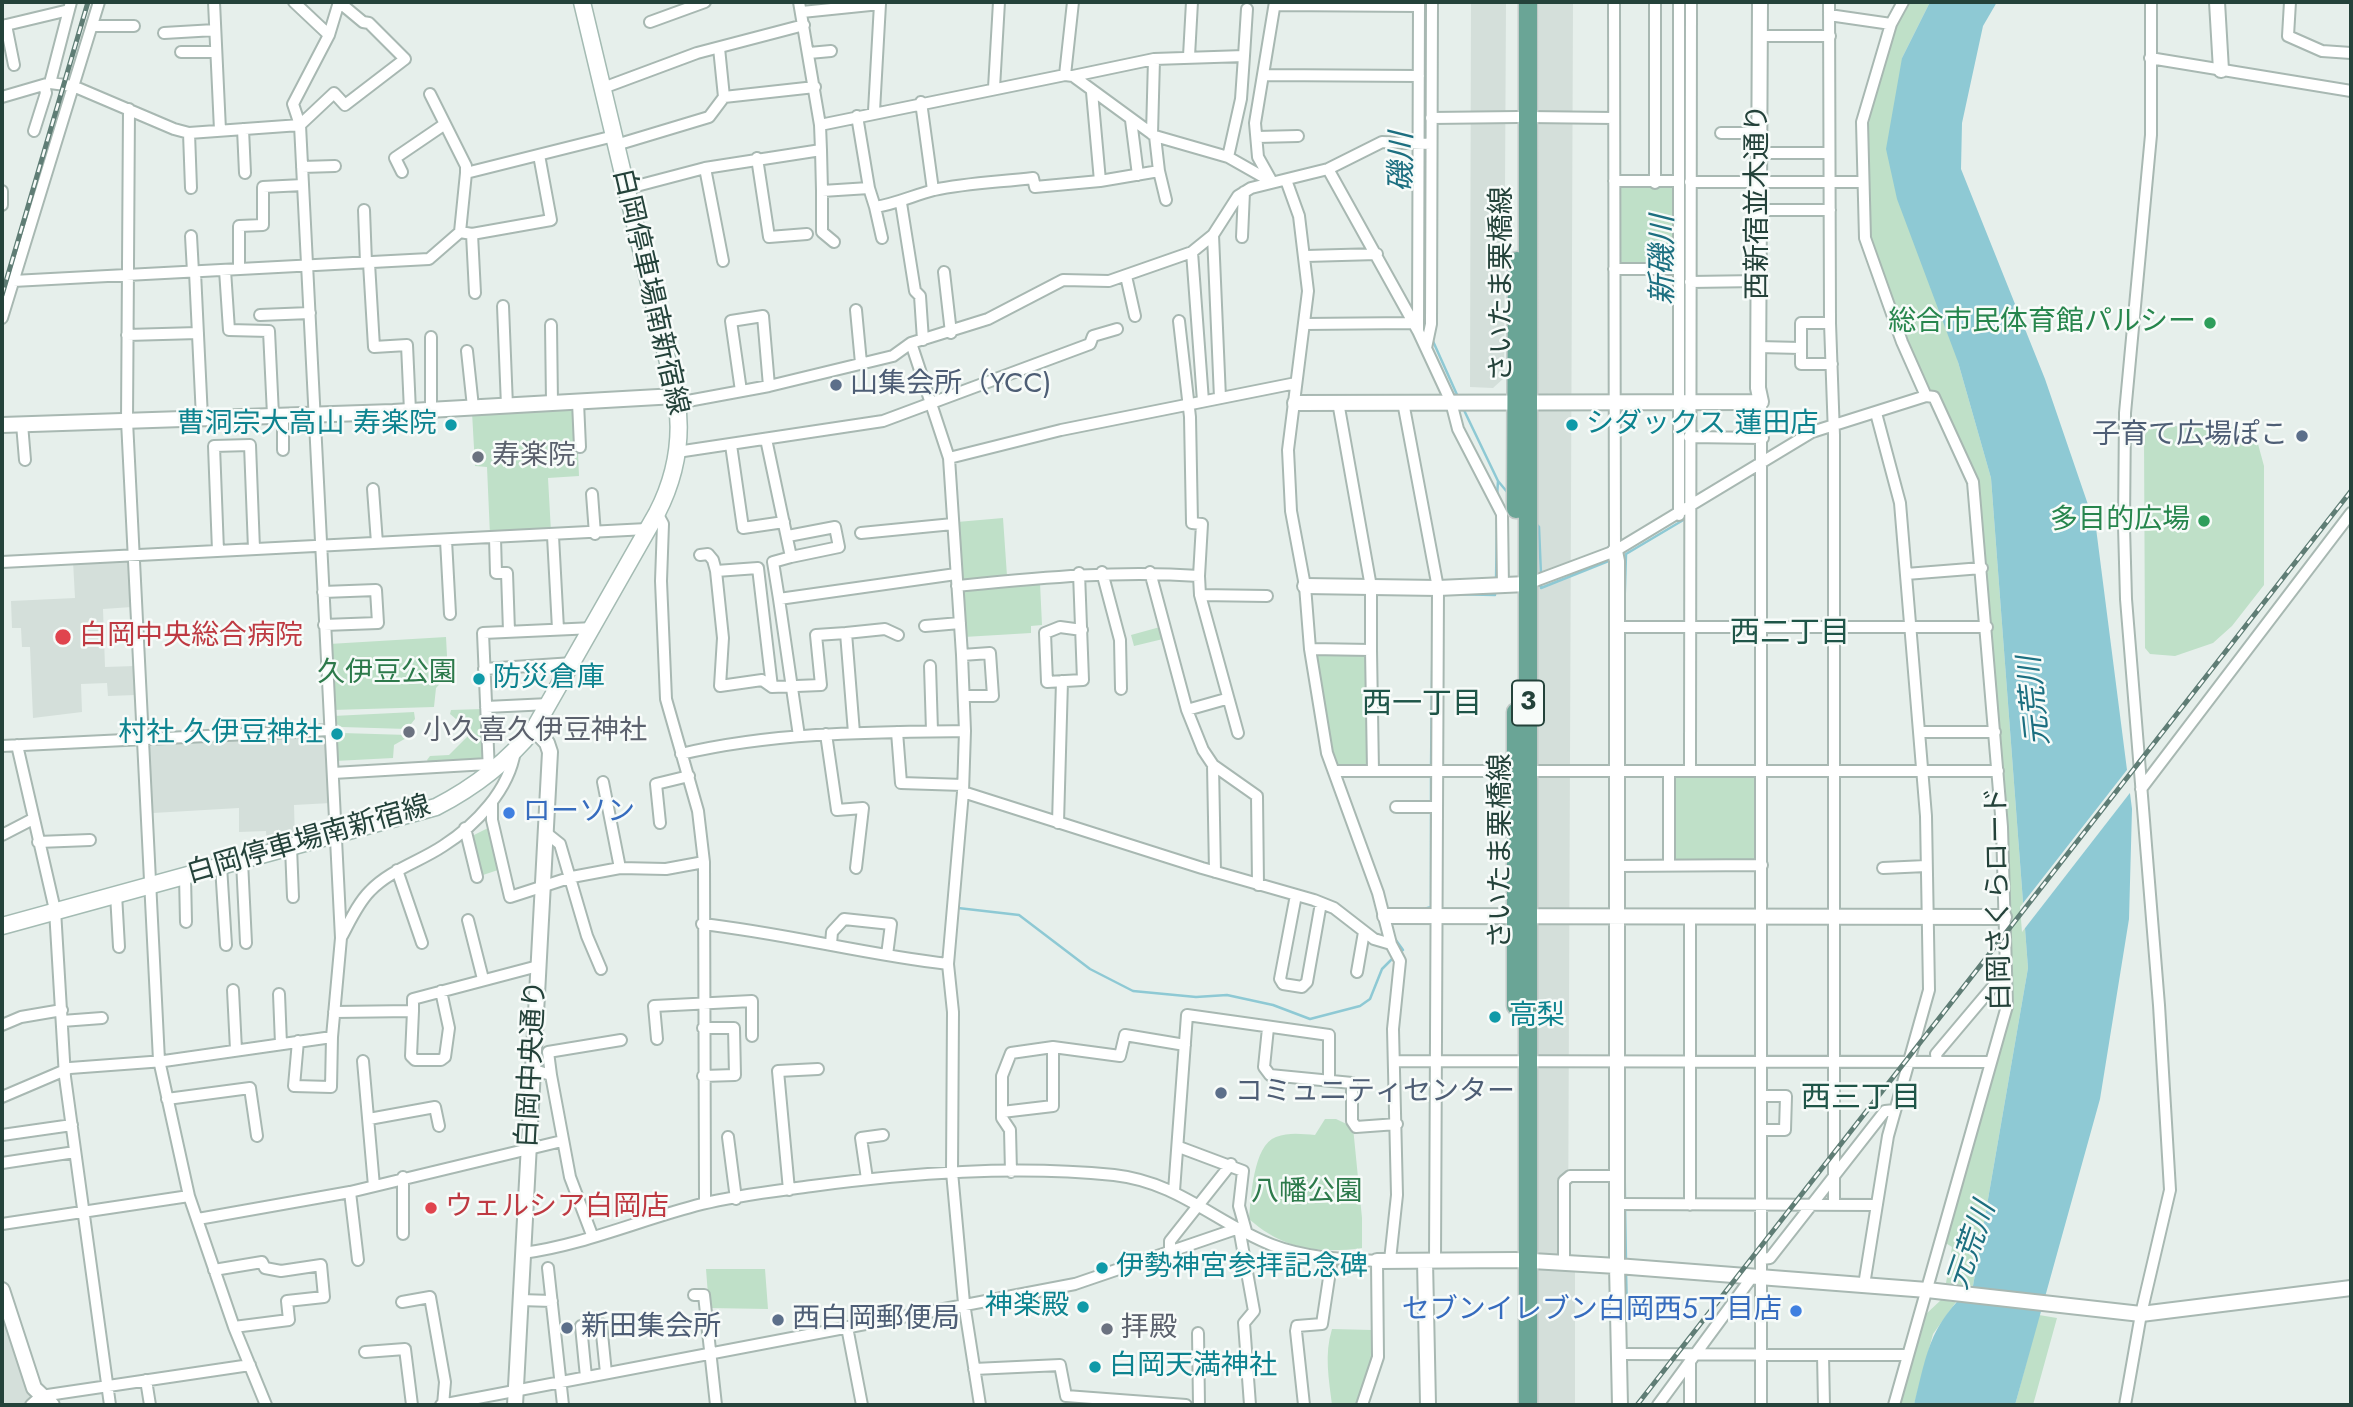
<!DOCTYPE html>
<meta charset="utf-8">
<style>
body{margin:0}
#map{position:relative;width:2353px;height:1407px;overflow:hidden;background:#e6efeb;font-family:Jost,sans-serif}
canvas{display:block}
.frame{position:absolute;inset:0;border:4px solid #24423a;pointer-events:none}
</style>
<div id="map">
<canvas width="2353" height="1407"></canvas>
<div class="frame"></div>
</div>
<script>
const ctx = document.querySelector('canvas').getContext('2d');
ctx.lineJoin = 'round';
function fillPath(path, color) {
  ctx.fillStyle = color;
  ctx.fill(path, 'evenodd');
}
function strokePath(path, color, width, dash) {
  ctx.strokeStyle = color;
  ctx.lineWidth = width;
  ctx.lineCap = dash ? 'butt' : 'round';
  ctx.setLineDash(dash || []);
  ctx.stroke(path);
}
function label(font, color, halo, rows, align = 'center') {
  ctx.font = font + ' Jost,"Noto Sans JP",sans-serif';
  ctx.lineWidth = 5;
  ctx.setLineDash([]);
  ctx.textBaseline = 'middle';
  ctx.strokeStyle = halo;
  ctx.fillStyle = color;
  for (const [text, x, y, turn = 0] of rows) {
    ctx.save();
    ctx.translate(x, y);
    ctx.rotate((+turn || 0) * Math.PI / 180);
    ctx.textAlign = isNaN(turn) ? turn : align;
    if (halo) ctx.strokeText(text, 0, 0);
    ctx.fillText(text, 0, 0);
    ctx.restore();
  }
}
fillPath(new Path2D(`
 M1471 2H1506L1504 378 1493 388 1470 387Z
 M1539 2H1573L1568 1255 1540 1253 1536 1249Z
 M127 559 130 561 132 607 103 609 105 667 135 666 136 695 108 696 107 683 81 684 82 712 33 718 30 647H22L21 628H12L11 601 75 598 73 561Z
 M324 734 328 737 331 803 294 805 295 840 267 848 266 831 239 832V808L153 813 148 746 151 743Z
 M1541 1268 1575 1270V1405H1537V1271Z
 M2 1307 44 1405H2Z`), '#d4dfda');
fillPath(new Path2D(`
 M1909 2H1930L1902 58 1958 362 1991 478 2028 968 1973 1286 1946 1283 1952 1247 1944 1242 2010 1002 2008 827 1978 482 1936 391 1928 390C1906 337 1882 285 1869 229 1857 178 1870 99 1886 50 1891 33 1902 17 1909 2Z
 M1620 185H1678L1677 266 1619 265Z
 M576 407 579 476 548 478 551 532 490 535 487 467 475 466 472 412Z
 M2164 426 2233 427 2247 432 2258 444 2264 466V585L2232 626 2213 643 2175 656 2150 654 2145 648 2144 437 2149 428Z
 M1003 518 1007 576 960 581 957 522Z
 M1040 583 1042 625 1031 626V633L964 637 961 588Z
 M1160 627 1163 639 1134 646 1131 635Z
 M446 637 448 675 436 688 434 707 332 710 329 644Z
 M1366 655 1370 766 1337 767 1330 750 1316 656Z
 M483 709 485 756 481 761 430 764 427 760 430 756 449 755 467 737 468 729 450 714 451 710Z
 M414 712 415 719 407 729 342 727 333 722V716Z
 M342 733 408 735V737L394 745 393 758 335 761 336 738Z
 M1675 775H1754L1758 780V859L1755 863 1675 862 1672 858V778Z
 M488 828 498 870 480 876 472 836Z
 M1325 1119H1336L1353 1127 1362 1218V1248C1318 1254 1283 1249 1249 1219 1251 1198 1253 1145 1276 1137 1289 1132 1302 1134 1315 1135Z
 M706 1269H765L768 1309 709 1308Z
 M1941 1300 1956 1302 1933 1334 1914 1405H1900L1926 1314Z
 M2039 1315 2057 1318 2033 1405H2015Z
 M1332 1329 1372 1330 1373 1357 1356 1405H1332C1329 1380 1324 1354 1332 1329Z`), '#bfe0c8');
fillPath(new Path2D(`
 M1930 2H1997L1983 26 1962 123 1961 169 2045 379 2096 528 2132 809 2129 919 2100 1099 2015 1405H1914C1928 1350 1929 1326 1973 1286L2028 968 1991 478 1958 362 1897 199 1886 149 1902 58Z`), '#8ec9d4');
fillPath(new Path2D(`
 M2130 766 2133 789 2022 932 2020 907Z`), '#e6efeb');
strokePath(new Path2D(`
 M1425 142V2
 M1425 149 1426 327
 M1432 339 1458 397
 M1462 406 1498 481 1508 493
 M1497 497 1498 481
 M1536 524 1539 527 1541 575
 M1496 581 1497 521
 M1541 582V588L1611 560
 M1446 594 1495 595V591
 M1624 618 1626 554 1685 519
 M1431 768 1433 594
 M1431 774V803
 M958 908 1019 915 1090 969 1133 991 1196 997 1227 995 1273 1005 1310 1019 1360 1006 1370 999 1382 969 1395 956
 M1386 909H1411
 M1424 909 1431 907V809
 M1393 936 1403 950 1400 952
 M1624 1129 1625 1199
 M1625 1206 1626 1262
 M1626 1272 1627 1311`), '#8ec9d4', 2.5);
const minor = new Path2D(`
 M214 2 220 130
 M294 2 329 35
 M799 2 820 125
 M1614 2 1615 551
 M1655 2V183
 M1829 2 1830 323 1834 435V1205
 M1903 2 1891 24 1862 122 1865 238 1902 342 1926 396
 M2290 2 2288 36 2322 51 2351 53
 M1275 5 1419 6
 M802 12 880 4 874 111
 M1829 15 1891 24
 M650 22 705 2
 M6 25 14 65
 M2 26 69 10
 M92 26H134
 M164 33 215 30
 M1760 36H1830
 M719 48 724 97
 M181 52H216
 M809 53 831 51
 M1189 56 1192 2
 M1244 56 1247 9
 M2150 58 2351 91
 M1065 75 1073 2
 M1266 75 1419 76
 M1073 76 1154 59 1244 56 1241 99 1228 157
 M50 83 71 2
 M603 88 697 53 804 25
 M994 88 999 2
 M1092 92 1100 181
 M430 94 466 166V173
 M2 97 50 83 73 86 174 129 189 133 300 125 334 93 345 105 405 59 369 23 363 22 339 2
 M921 102 933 190
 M129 109 127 421 159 1060 189 1196 234 1327 266 1405
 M857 116 869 188
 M1528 117 1614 118
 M1431 118 1518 117
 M1131 120 1138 175
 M243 129 245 173
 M34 131 46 93 44 85
 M189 133 191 188
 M1721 133H1760
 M1152 134 1154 59
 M1257 137 1298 136
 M616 145 709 117 724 97 815 87
 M821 150 822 191 869 188 875 207C896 204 914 195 934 190 966 183 1000 182 1033 178L1035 187 1100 181 1159 171 1155 136
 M1760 153H1829
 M757 158 769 237 807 234
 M302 167 335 166
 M705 168 723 261
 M1328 169 1418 331 1451 402 1458 429 1502 514 1503 587
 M1159 171 1166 200
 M402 172 395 158 445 124
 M1286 180 1299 216 1308 291 1288 450 1291 511 1305 586 1310 649 1327 753 1378 893 1391 944 1400 961 1393 1029 1397 1195 1390 1260
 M1614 181H1679
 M1272 182 1258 157 1255 123 1275 2
 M1690 182H1861
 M625 189 705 168 821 150 820 125 1065 75 1073 76 1155 136 1228 157 1272 182
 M822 191V232L834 242
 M901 203 915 291 920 296 923 340
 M2 205V191
 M875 207 882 238
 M364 210 366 263
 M1760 210H1830
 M460 232 472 234 551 220 539 155
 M472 234 475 293
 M1213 235 1220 398
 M191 236 193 272
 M1242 237 1244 192
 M1192 252 1203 401
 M1306 256 1377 254
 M369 263 374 347 407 345 410 411
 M239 269V226L263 225V187L303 185
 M1614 269H1678
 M225 270 229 330 269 331 273 415
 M195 272 202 418
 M944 272 951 333
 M1126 276 1135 316
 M13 281 429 259 460 232 466 173 614 136
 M1690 282 1759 281
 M503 306 507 406
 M856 310 861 363
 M260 315 310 313
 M2 318 99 2
 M1179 321 1190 417 1192 523 1202 524 1199 576
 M1830 323H1801V364H1832
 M1304 324 1412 323
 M551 325 552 403
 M1418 331 1419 2
 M127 335 198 333
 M431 337V409
 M1758 347 1801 348
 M1426 348 1431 324 1432 2
 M467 351 473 407
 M741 391 731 321 763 316 769 386
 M578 402 580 447
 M1338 402 1371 587V650
 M1403 402 1438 588 1435 1261
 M1761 402V1405
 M677 403 769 386 893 356 911 343
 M283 415V450
 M22 424 25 460
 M1689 437 1763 438
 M766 439 791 557 773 562 779 599
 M731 445 743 528 784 522
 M677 452 883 421 1090 344 1093 336 1117 329
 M949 458 1061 430 1296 383
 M373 489 377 543
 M592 494 595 534
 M657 513 663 524 661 581 666 699 698 811 704 862 705 1203
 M1679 515V2
 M861 533 953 524
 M553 536 558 629
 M788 536 835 527 839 547 791 557
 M495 538 496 573H507L509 631
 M446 540 450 614
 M218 551 214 446 250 445 254 549
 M700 555 708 554 713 560 716 571
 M2 562 647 529
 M1102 572 1120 640 1121 689
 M1150 572 1187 710 1203 750 1213 765 1215 872
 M1079 573 1083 680 1047 682 1045 633 1060 627 1082 630
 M1906 574 1982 568
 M1527 584 1615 551 1812 432 1926 396
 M957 586C1039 578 1117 570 1199 576L1200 595 1267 596
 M323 592 376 590 378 623 324 625
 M1200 595 1238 733
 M925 626 960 623
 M1617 627H1987
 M846 633 885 629 898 635
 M1310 649 1371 650 1373 771
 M962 655 990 653 993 696H964
 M930 666 932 731
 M484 669 573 663
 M772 687 758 568 716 571 723 638 720 686 762 680 772 687 821 685 816 635 846 633 854 733
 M486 707 549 704
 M1187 710 1226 699
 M897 732 901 783 963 785
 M1919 732H1995
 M826 734 837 810 863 808 856 868
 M799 736 779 599 956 574
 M17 745 55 910 65 1077 110 1405
 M2 746 330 730
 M681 754C774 732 870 732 965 731
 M1213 765 1257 796 1258 885
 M1690 770 1691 2
 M1335 771H1998
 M489 772 483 633 594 628
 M333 773 488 764
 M603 782 620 868
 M2141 789 2351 513
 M963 792 1202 868 1314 900 1334 908 1374 939 1391 944
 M492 803V820L510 897 572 877 620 868 666 869 704 862
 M1396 807H1437
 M660 823 656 784 689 776
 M1058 823 1062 681
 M465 828 477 877
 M545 832 560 844 587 936 601 969
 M2 835 33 819
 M38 842 90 840
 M291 847 293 897
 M242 861 246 943
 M1669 865V771
 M221 866 226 945
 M1617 866 1762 865
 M1883 868 1926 866
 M397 870 422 943
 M185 876 186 922
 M116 894 119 947
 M1296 895 1280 979 1283 984 1302 987 1307 982 1321 903
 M468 920 483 979
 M702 924C785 933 866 955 948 964
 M342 936C350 921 358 903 370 891 390 870 419 862 443 846 476 825 509 790 515 751
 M831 944 832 932 844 919 891 924 887 955
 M1357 972 1364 932
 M233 990 236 1050
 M279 994 281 1044
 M413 1011 411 1056 415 1060H441L445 1057 449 1028 441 991
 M334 1012 413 1011V999L538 966
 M62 1021 102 1018
 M2 1025 21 1017 62 1010
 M1268 1028 1264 1067 1270 1075 1352 1083V1121L1356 1127 1397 1124
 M657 1039 654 1006 752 1001V1036
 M298 1041 294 1086 331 1087 332 1037 341 938 300 125 293 104 329 35 339 2
 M363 1061 374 1186
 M1394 1061 1990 1062
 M1937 1062 1936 1054 2006 971
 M534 1070 551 1075 570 1177 592 1235
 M551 1075 548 1052 621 1040
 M703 1076 735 1075 734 1028H703
 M2 1097 70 1068 164 1061 332 1037
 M167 1099 250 1088 257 1136
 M1002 1112 1053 1106V1047
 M369 1119 435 1107 439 1126
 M1762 1130H1785L1786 1096H1762
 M2 1135 72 1125
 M728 1137 736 1199
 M1179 1147 1243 1171 1239 1206 1246 1231
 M2 1163 75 1152
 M1011 1172 1010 1130 1002 1118V1076L1011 1053 1053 1047 1120 1056 1125 1035 1185 1045
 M867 1179 861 1138 883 1135
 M789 1190 778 1071 818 1069
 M1174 1191 1187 1015 1329 1035V1081
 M350 1192 358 1260
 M1617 1204 1877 1205
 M1690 1205V916
 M198 1219 350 1192 562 1141
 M2 1224 189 1196
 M1239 1228 1254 1311 1244 1323 1250 1405
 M403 1234V1177
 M1170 1252V1241L1231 1164
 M523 1253C584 1245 642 1219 702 1204 737 1195 776 1191 812 1186 911 1173 1014 1165 1114 1175 1178 1182 1216 1223 1272 1245 1306 1258 1341 1259 1377 1261L1378 1357 1362 1405
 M1762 1259 1770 1258 1885 1111 1895 1110
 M1564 1263V1181L1570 1176H1617
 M548 1268 563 1405
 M214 1270 262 1262 265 1268 281 1271 321 1265 324 1297 287 1301 289 1320 234 1327
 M1864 1285 1888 1136 1929 990 1926 816 1900 503 1876 413
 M694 1295H704L716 1405
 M520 1300 552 1301
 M402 1302 430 1297 445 1382 443 1405
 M847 1327 862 1405
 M1198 1333 1199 1405
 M365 1352 405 1349 412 1405
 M1620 1354 1908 1355
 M1823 1355 1824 1405
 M974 1369 1060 1365 1066 1396 1186 1405
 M586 1377 581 1326 601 1324 606 1373
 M146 1380 150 1405
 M31 1405 41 1396 250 1365
 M441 1405 1075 1284 1239 1228
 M980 1405 964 1303 952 1172 953 1012 948 964 963 792 965 731 962 655 949 458 911 343 988 319 1063 280 1109 281 1192 252 1213 235 1238 196 1251 188 1328 169 1382 142 1431 144
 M1304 1405 1296 1331 1297 1326 1322 1324 1332 1258
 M1658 1405 1752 1277
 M1690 1405V1363
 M1894 1405 2007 1006 2002 827 1973 482 1934 397 1926 396
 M2125 1405 2141 1314 2170 1190 2159 1005 2126 599 2124 526 2125 413 2151 135V2`);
const tertiary = new Path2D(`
 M2217 2 2221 70
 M1295 403 1761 402 1758 388 1760 2
 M2 425 393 412 676 396
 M1615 551 1617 561V1266L1620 1405
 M1305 586 1438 588 1527 584
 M1385 916 2004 917
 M1377 1261 1515 1260 1617 1266 1927 1290 2141 1314 2351 1288
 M1425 1261 1428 1405
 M2 1290 34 1388 52 1405
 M515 1405 550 752 547 743 534 729`);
const secondary = new Path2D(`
 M2 926 436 807C473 788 508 761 534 729L657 513C676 476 683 437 676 396L582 2`);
const primary = new Path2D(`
 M1528 2V1405
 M1516 509 1517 261
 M1516 712V1006`);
strokePath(minor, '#a8b8b2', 14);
strokePath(tertiary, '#a8b8b2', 18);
strokePath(secondary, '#a4bbb3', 19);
strokePath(primary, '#c2cac8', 21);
strokePath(minor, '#fff', 10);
strokePath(tertiary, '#fff', 14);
strokePath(secondary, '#fff', 16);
strokePath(primary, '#6aa596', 18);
const rail = new Path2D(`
 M2 295 88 2
 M1637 1405 2351 491`);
strokePath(rail, '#5f7d75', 5);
strokePath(rail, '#f7fbf9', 2.5, [8]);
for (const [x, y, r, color] of [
 [2210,323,7,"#2e9e5b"],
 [836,385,7,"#5c6f8a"],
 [451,425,7,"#0f9aa8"],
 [1572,425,7,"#0f9aa8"],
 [2302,436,7,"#5c6f8a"],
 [478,457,7,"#6b7280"],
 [2204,521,7,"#2e9e5b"],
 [63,637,9,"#e0444e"],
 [479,679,7,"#0f9aa8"],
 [409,732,7,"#6b7280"],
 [337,734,7,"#0f9aa8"],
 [509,813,7,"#3f7fe0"],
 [1495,1017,7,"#0f9aa8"],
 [1221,1093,7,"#5c6f8a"],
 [431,1208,7,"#e0444e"],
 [1102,1268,7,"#0f9aa8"],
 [1083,1307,7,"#0f9aa8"],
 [1796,1311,7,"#3f7fe0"],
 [778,1320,7,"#5c6f8a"],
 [567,1328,7,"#5c6f8a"],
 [1107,1329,7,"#6b7280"],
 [1095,1367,7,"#0f9aa8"]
]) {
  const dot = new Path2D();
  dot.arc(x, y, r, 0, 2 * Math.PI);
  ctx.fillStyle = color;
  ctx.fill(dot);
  strokePath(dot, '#f7fbf9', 2.5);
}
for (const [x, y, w] of [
 [1528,703,32]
]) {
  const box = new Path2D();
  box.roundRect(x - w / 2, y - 22.5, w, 45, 5);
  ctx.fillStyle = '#f7fbf9';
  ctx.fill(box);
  strokePath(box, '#24423a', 2);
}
label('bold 26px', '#24423a', null, [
 ["3",1528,703]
]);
label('28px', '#24423a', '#f7fbf9', [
 ["西新宿並木通り",1759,202,-90],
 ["さいたま栗橋線",1503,284,-90],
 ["白岡停車場南新宿線",649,292,77],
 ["白岡停車場南新宿線",309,841,-16],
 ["さいたま栗橋線",1502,851,-90],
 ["白岡さくらロード",2000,899,-91],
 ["白岡中央通り",533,1064,-87]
]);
label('28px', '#27864d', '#f7fbf9', [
 ["総合市民体育館パルシー",2196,323],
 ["多目的広場",2190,521]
], 'right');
label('28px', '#4e5e75', '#f7fbf9', [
 ["山集会所（YCC)",850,385],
 ["子育て広場ぽこ",2288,436,"right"],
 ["コミュニティセンター",1235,1093],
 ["西白岡郵便局",792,1320],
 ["新田集会所",581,1328]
], 'left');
label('28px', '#0d838f', '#f7fbf9', [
 ["曹洞宗大高山 寿楽院",437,425,"right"],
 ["シダックス 蓮田店",1586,425],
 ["防災倉庫",493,679],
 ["村社 久伊豆神社",323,734,"right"],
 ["高梨",1509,1017],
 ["伊勢神宮参拝記念碑",1116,1268],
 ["神楽殿",1069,1307,"right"],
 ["白岡天満神社",1109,1367]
], 'left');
label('28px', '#5b616d', '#f7fbf9', [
 ["寿楽院",492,457],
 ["小久喜久伊豆神社",423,732],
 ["拝殿",1121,1329]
], 'left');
label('28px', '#be3a42', '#f7fbf9', [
 ["白岡中央総合病院",79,637],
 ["ウェルシア白岡店",445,1208]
], 'left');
label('28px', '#2d7a4b', '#f7fbf9', [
 ["久伊豆公園",387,674],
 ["八幡公園",1307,1193]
]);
label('28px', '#366cbe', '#f7fbf9', [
 ["ローソン",523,813],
 ["セブンイレブン白岡西５丁目店",1782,1311,"right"]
], 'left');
label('italic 30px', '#1c6f80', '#f7fbf9', [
 ["磯川",1404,162,-90],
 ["新磯川",1665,260,-90],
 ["元荒川",2036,701,-96],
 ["元荒川",1973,1246,-71]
]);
label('30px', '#1f5548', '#f7fbf9', [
 ["西二丁目",1790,635],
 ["西一丁目",1422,706],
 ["西三丁目",1861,1100]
]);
</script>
